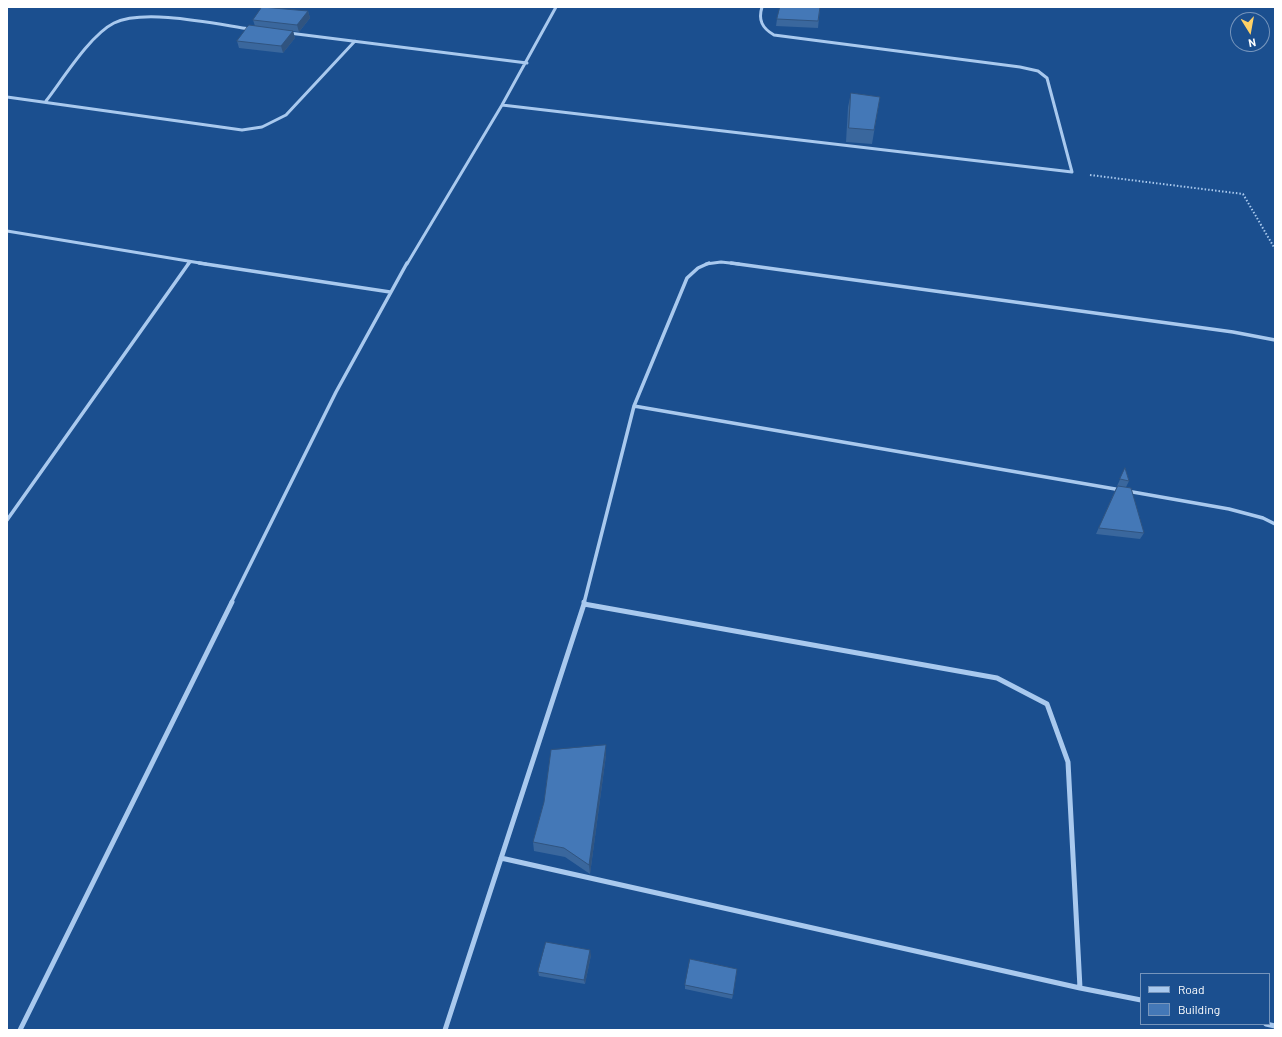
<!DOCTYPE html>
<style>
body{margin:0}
#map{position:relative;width:1282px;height:1037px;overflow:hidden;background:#1b4f8f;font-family:Barlow,sans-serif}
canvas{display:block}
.frame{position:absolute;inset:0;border:8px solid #fff;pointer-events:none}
.legend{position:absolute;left:1140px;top:973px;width:130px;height:52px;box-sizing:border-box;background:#1b4f8f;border:1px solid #7695bc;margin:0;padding:5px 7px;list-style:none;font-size:12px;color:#fff}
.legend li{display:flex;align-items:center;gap:8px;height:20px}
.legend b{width:20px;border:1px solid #7695bc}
.north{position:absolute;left:1230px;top:12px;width:40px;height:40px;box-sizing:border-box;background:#1b4f8f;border:1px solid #7695bc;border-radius:50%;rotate:169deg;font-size:11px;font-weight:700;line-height:16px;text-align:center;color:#fff}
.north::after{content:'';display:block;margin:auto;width:14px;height:18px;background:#ffd166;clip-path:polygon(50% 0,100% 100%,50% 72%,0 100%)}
</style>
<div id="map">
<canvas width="1282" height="1037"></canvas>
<div class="frame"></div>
<ul class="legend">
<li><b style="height:5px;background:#a9c9ee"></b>Road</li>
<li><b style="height:11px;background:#4478b7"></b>Building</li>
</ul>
<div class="north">N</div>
</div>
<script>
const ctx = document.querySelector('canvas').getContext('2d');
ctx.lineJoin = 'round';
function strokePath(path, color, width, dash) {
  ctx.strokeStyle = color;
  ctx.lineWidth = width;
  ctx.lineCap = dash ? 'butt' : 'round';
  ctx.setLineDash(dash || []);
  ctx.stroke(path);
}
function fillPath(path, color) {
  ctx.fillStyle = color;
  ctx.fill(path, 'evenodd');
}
strokePath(new Path2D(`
 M1090 175 1243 194 1275 249`), '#a9c9ee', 2, [1.5, 2]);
strokePath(new Path2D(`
 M289 33 527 63
 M7 97 242 130 262 127 286 115 355 41
 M46 101C63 79 90 35 114 23 144 8 216 24 250 29
 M502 105 1072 172 1047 78 1038 71 1020 67 774 35C762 28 758 20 762 7
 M7 231 206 264
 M188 264 190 262
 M407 264 502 105 556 7
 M706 264 721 262 739 264`), '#a9c9ee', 3);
strokePath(new Path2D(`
 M199 263 390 292
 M731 263 1233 332 1275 340
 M634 406 1121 490
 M1127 491 1229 509 1263 518 1275 524
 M7 520 189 263
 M231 603 336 392 407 263
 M584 603 634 406 687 278 698 268 709 263`), '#a9c9ee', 3.5);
strokePath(new Path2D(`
 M584 604V602
 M501 858 1080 988 1141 1000
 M1266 1024 1275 1026
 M20 1030 232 602
 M445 1030 584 604 997 678 1047 704 1068 762 1080 988`), '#a9c9ee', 5);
fillPath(new Path2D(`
 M820 7 818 28 776 26 777 19Z
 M308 11 310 18 299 32 293 31 295 38 283 53 239 48 237 41 255 26 253 20Z
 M851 93 880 97 872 144 846 142 848 107Z
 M1125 468 1129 481 1126 487 1144 533 1140 539 1096 534Z
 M606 745V755L590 874 565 857 534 851 533 842Z
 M591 955 585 984 539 976 538 972Z
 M685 985 733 995 732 999 685 989Z`), '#3a679d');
fillPath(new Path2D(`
 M308 11 310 18 299 32 297 25Z
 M293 31 295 38 283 53 281 46Z
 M606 745V755L590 874 589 865Z
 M590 950 591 955 585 984 584 980Z`), '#305480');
const building = new Path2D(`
 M262 7 308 11 297 25 253 20Z
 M780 7H820L818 21 777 19Z
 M249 25 293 31 281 46 237 41Z
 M851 93 880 97 874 130 849 128Z
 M1125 468 1129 481 1120 479Z
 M1118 486 1131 488 1144 533 1099 528Z
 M606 745 589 865 564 848 533 842 544 802 551 750Z
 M546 942 590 950 584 980 538 972Z
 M690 959 737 969 733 995 685 985Z`);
fillPath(building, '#4478b7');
strokePath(building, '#305480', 1);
</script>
